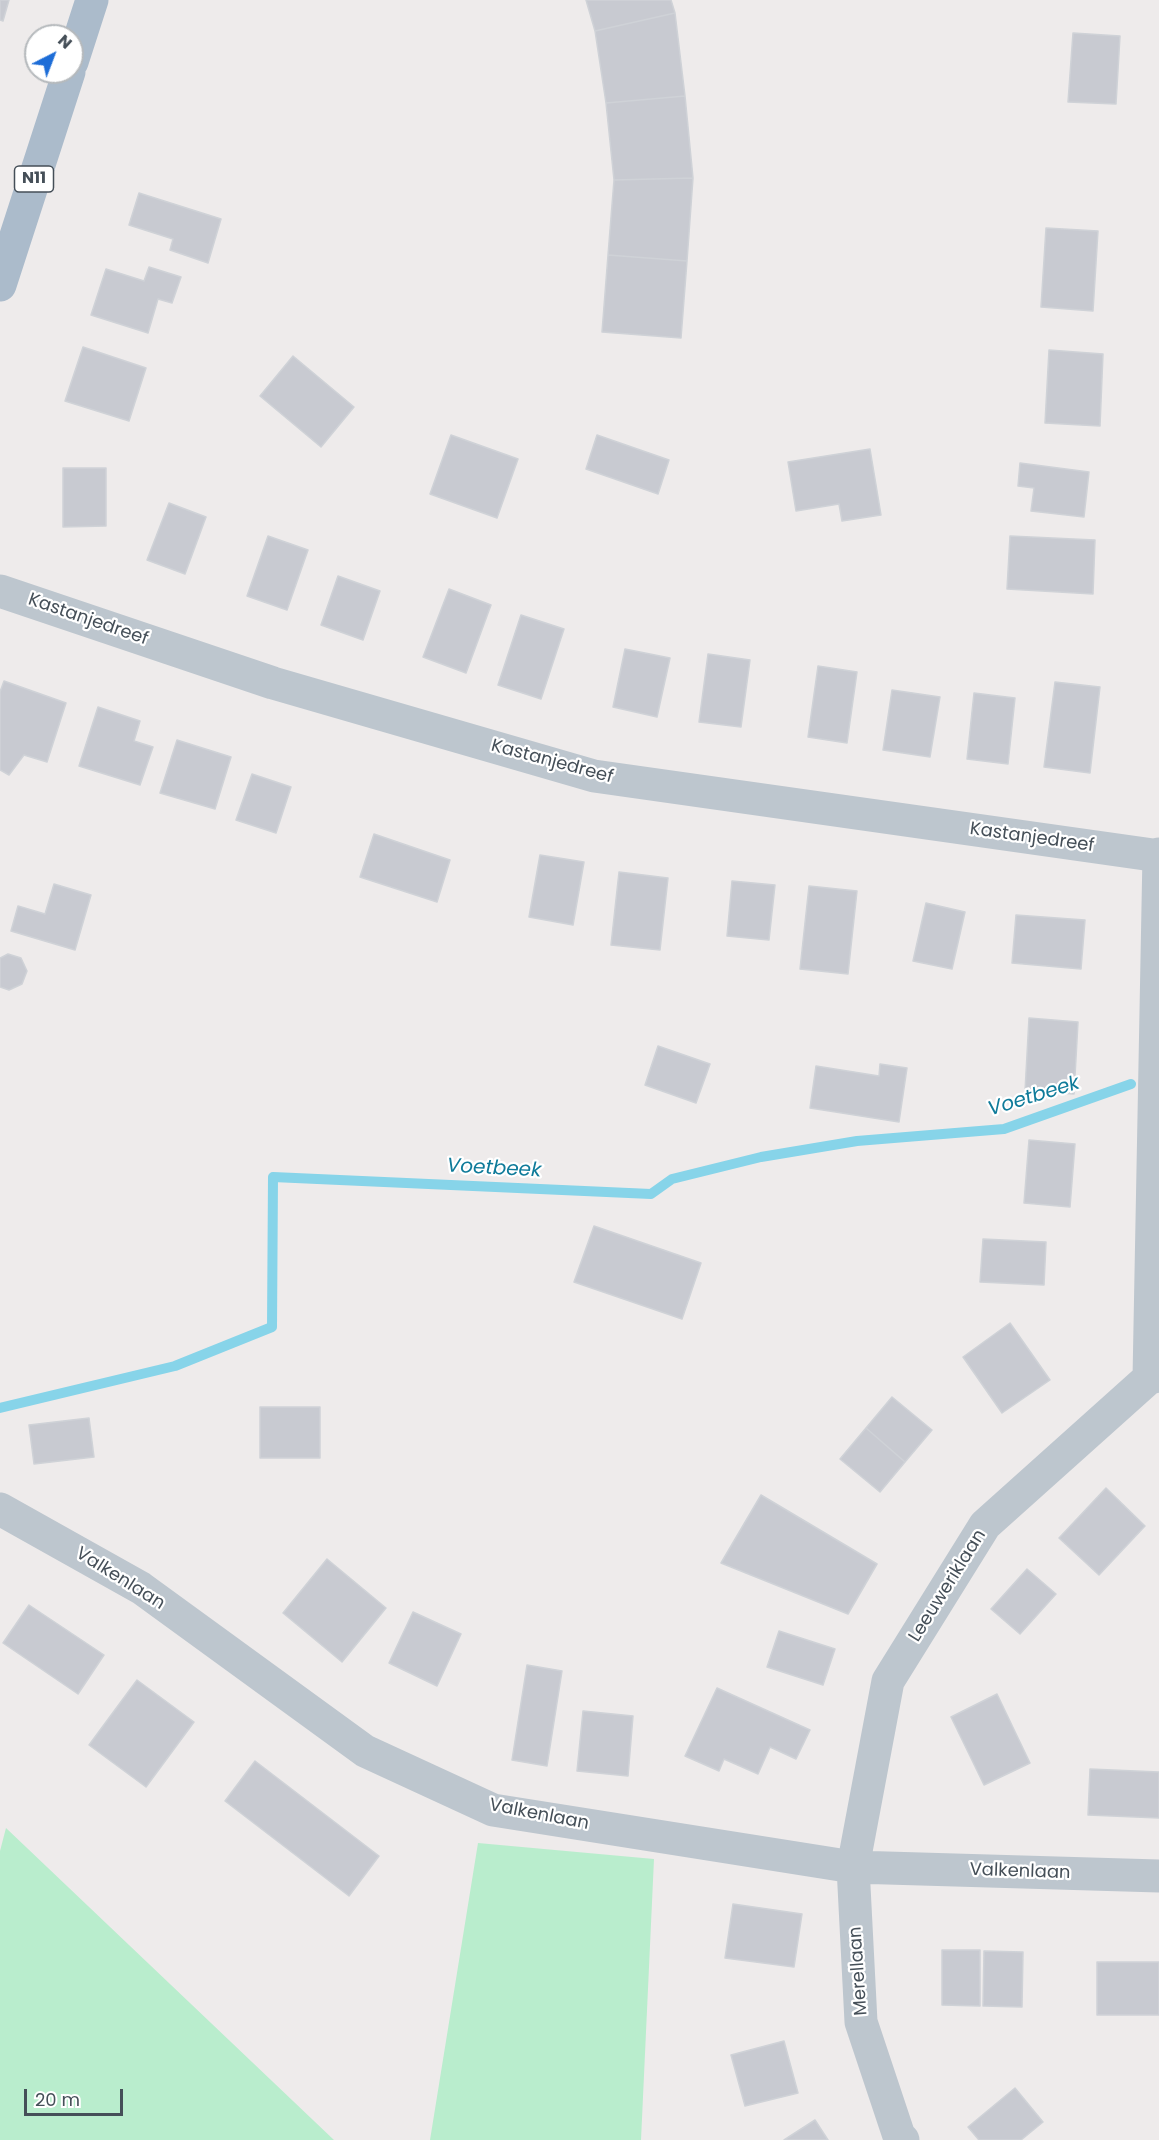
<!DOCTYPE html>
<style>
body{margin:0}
#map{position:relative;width:1159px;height:2140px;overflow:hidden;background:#eeebeb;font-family:Poppins,sans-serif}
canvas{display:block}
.north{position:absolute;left:24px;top:24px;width:60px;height:60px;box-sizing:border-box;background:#fff;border:2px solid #b5b9bc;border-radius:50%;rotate:42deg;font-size:16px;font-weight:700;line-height:24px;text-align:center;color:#454f58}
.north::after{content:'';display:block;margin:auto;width:21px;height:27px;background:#1d6dd7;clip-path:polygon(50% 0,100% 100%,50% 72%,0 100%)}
.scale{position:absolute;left:24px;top:2089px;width:99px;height:27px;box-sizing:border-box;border:3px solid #454f58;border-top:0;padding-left:8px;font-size:18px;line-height:21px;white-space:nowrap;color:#454f58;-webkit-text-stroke:4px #fff;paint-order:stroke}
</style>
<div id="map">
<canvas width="1159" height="2140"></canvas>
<div class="north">N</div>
<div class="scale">20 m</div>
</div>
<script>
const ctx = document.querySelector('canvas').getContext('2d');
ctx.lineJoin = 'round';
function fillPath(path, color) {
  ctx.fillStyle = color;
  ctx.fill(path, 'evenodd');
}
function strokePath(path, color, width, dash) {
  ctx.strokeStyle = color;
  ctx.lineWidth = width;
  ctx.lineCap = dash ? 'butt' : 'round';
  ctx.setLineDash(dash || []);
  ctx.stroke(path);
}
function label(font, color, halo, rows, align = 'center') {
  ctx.font = font + ' Poppins,sans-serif';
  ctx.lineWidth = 4.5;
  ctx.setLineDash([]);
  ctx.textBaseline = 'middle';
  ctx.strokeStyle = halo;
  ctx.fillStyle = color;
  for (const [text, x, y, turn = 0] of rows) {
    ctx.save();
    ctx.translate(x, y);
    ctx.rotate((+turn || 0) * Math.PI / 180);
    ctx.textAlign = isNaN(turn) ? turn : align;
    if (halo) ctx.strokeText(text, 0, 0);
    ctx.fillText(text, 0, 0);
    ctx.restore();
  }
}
fillPath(new Path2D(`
 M6 1828 334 2140H0V1851Z
 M478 1843 654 1859 641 2140H430Z`), '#b9edcd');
strokePath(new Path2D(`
 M0 1408 175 1366 272 1327 273 1177 651 1194 672 1179 761 1157 857 1141 1004 1129 1131 1084`), '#87d4e9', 10);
const building = new Path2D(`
 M0 0H9L3 21 0 20Z
 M586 0H671L675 13 595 31Z
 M675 13 685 96 606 103 595 31Z
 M1073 33 1120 36 1116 104 1068 102Z
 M685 96 693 178 614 180 606 103Z
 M693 178 687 261 608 255 614 180Z
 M139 193 221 219 208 263 170 250 173 239 129 225Z
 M1046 228 1098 231 1093 311 1041 307Z
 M608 255 687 261 681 338 602 332Z
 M149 267 181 277 172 303 158 299 148 333 91 315 106 269 144 281Z
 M83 347 146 368 129 421 65 401Z
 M1049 350 1103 354 1100 426 1045 423Z
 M293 356 354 407 321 447 260 396Z
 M451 435 518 459 497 518 430 494Z
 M597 435 669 460 658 494 586 469Z
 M870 449 881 515 842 521 839 504 796 511 788 462Z
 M1020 463 1089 472 1084 517 1031 511 1034 488 1018 486Z
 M63 468H106V526L63 527Z
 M169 503 206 517 185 574 147 560Z
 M268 536 308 550 287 610 247 596Z
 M1010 536 1095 540 1093 594 1007 589Z
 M338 576 380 591 363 640 321 625Z
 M449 589 491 605 466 673 423 657Z
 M521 615 564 629 541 699 498 685Z
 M625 649 670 658 657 717 613 707Z
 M708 654 750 660 741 727 699 722Z
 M818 666 857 672 847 743 808 737Z
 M4 681 66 703 47 762 24 755 9 775 0 770V692Z
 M1055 682 1100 687 1090 773 1044 767Z
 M892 690 940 697 930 757 883 750Z
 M974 693 1015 698 1008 764 967 759Z
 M98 707 140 721 134 741 153 747 140 785 79 766Z
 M177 740 231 757 215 809 160 793Z
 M252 774 291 787 276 833 236 820Z
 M374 834 450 860 437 902 360 877Z
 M540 855 584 862 573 925 529 917Z
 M619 872 668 878 660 950 611 945Z
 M732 881 775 885 769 940 727 936Z
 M54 884 91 895 75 950 11 931 18 906 45 914Z
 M809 886 857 891 848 974 800 969Z
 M926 903 965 912 952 969 913 961Z
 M1016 915 1085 920 1081 969 1012 963Z
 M8 954 21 958 27 971 22 984 9 990 0 987V958Z
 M1029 1018 1078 1022 1074 1094 1025 1091Z
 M658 1046 710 1064 696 1103 645 1085Z
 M880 1064 907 1068 899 1122 810 1108 816 1066 879 1076Z
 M1029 1140 1075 1144 1070 1207 1024 1203Z
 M594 1226 701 1263 682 1319 574 1282Z
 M983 1239 1046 1242 1044 1285 980 1282Z
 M1010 1323 1050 1380 1002 1413 963 1357Z
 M892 1397 932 1430 905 1462 866 1428Z
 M260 1407H320V1458H260Z
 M89 1418 94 1457 34 1464 29 1425Z
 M866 1428 905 1462 880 1492 840 1459Z
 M1106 1488 1145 1526 1099 1575 1059 1538Z
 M761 1495 877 1564 848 1614 721 1563Z
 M327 1559 386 1608 342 1662 283 1613Z
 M1027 1569 1056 1594 1020 1634 991 1609Z
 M29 1605 104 1655 78 1694 3 1643Z
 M413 1612 461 1634 437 1686 389 1663Z
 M779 1631 835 1649 823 1685 767 1667Z
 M527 1665 562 1671 547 1766 512 1760Z
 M137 1680 194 1722 146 1787 89 1745Z
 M717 1688 810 1730 796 1759 770 1747 758 1774 724 1759 719 1771 685 1756Z
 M997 1694 1030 1763 984 1785 951 1717Z
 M583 1711 633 1716 628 1776 577 1771Z
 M255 1761 379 1856 349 1896 225 1801Z
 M1090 1769 1159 1772V1818L1088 1815Z
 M733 1904 802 1914 794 1967 725 1958Z
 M942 1950H980V2006L942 2005Z
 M984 1951 1023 1952 1022 2007 983 2006Z
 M1097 1962H1159V2015H1097Z
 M784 2041 798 2093 745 2106 731 2055Z
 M1015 2088 1043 2122 1021 2140H979L968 2127Z
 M815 2120 828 2140H784Z`);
fillPath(building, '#c8cad1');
strokePath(building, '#cfd2d7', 1.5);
strokePath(new Path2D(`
 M0 591 273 683 594 776 1159 856
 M1149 1378 1159 854
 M0 1509 141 1588 365 1751 493 1810 853 1867 1159 1876
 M903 2140 899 2136 861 2022 853 1867 888 1681 985 1525 1149 1378 1159 1376`), '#bdc6ce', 33);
strokePath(new Path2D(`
 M72 62 92 0
 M0 285 69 72`), '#abbbcb', 33);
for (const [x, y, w] of [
 [34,179,39]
]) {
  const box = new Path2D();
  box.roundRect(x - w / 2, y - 13, w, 26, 4.5);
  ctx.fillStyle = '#fff';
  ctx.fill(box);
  strokePath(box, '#454f58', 1.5);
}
label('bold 16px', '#454f58', null, [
 ["N11",34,179]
]);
label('18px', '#454f58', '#fff', [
 ["Kastanjedreef",88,620,19],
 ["Kastanjedreef",552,762,15],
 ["Kastanjedreef",1032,838,8],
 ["Valkenlaan",120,1579,32],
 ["Leeuweriklaan",948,1586,-58],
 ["Valkenlaan",539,1815,11],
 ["Valkenlaan",1020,1872,2],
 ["Merellaan",859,1971,-94]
]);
label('italic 20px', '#0f7b9a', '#fff', [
 ["Voetbeek",1034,1097,-17],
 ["Voetbeek",494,1169,3]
]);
</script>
